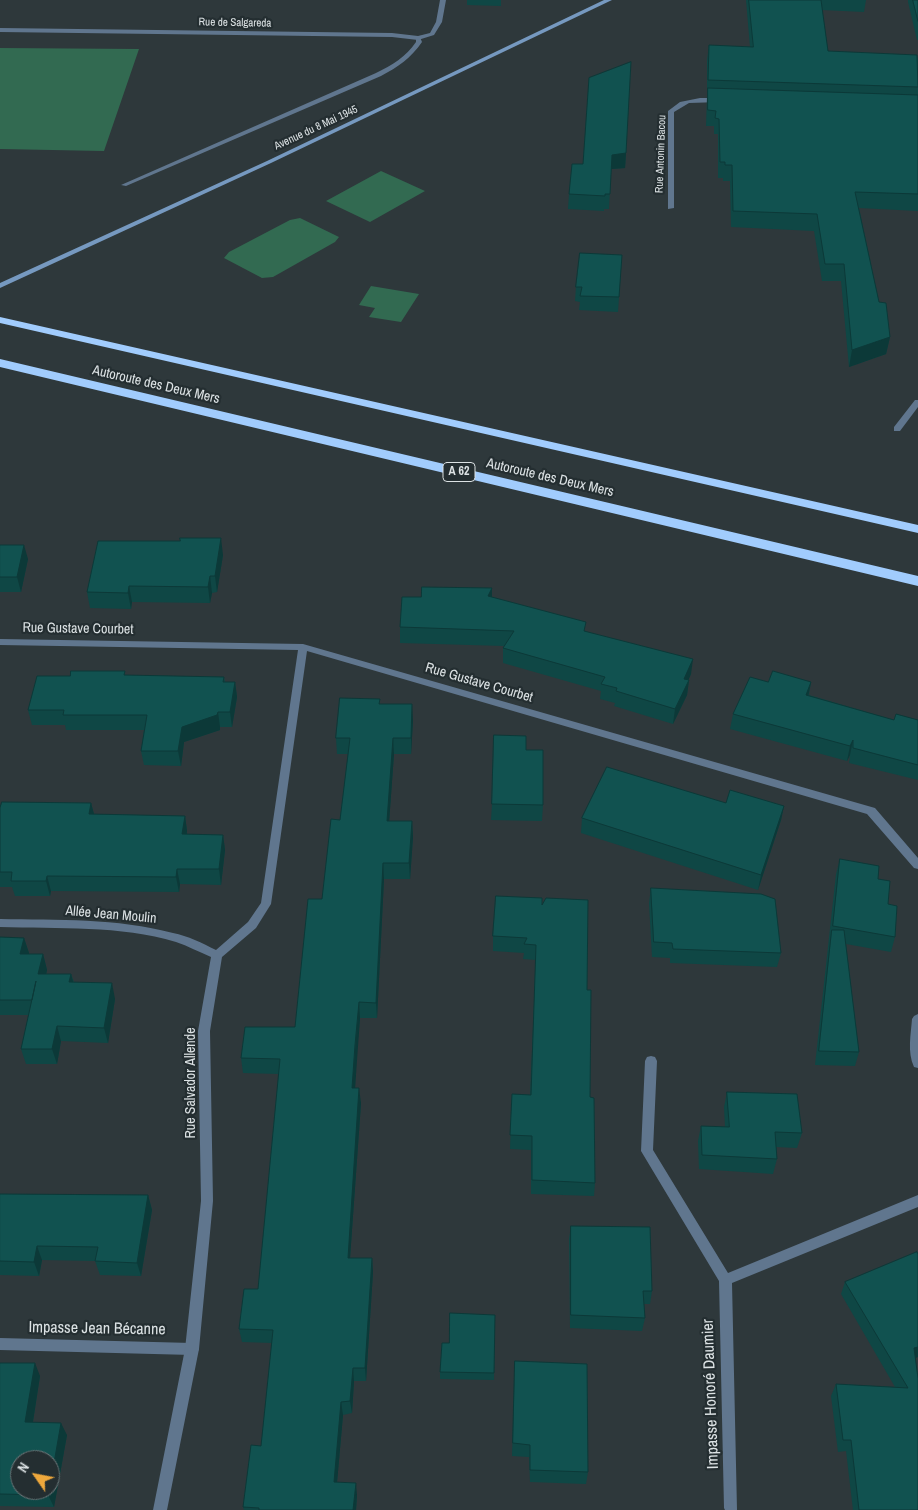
<!DOCTYPE html>
<meta charset="utf-8">
<style>
body{margin:0}
#map{position:relative;width:918px;height:1510px;overflow:hidden;background:#2e383b;font-family:"Archivo Narrow",sans-serif}
canvas{display:block}
.north{position:absolute;left:10px;top:1450px;width:50px;height:50px;box-sizing:border-box;background:#242e31;border:1px solid #6e7679;border-radius:50%;rotate:303deg;font-size:14px;font-weight:700;line-height:20px;text-align:center;color:#dce2e4}
.north::after{content:'';display:block;margin:auto;width:18px;height:22px;background:#eea83c;clip-path:polygon(50% 0,100% 100%,50% 72%,0 100%)}
</style>
<div id="map">
<canvas width="918" height="1510"></canvas>
<div class="north">N</div>
</div>
<script>
const ctx = document.querySelector('canvas').getContext('2d');
ctx.lineJoin = 'round';
function fillPath(path, color) {
  ctx.fillStyle = color;
  ctx.fill(path, 'evenodd');
}
function strokePath(path, color, width, dash) {
  ctx.strokeStyle = color;
  ctx.lineWidth = width;
  ctx.lineCap = dash ? 'butt' : 'round';
  ctx.setLineDash(dash || []);
  ctx.stroke(path);
}
function label(font, color, halo, rows, align = 'center') {
  ctx.font = font + ' "Archivo Narrow",sans-serif';
  ctx.lineWidth = 4.5;
  ctx.setLineDash([]);
  ctx.textBaseline = 'middle';
  ctx.strokeStyle = halo;
  ctx.fillStyle = color;
  for (const [text, x, y, turn = 0] of rows) {
    ctx.save();
    ctx.translate(x, y);
    ctx.rotate((+turn || 0) * Math.PI / 180);
    ctx.textAlign = isNaN(turn) ? turn : align;
    if (halo) ctx.strokeText(text, 0, 0);
    ctx.fillText(text, 0, 0);
    ctx.restore();
  }
}
fillPath(new Path2D(`
 M0 48 139 49 104 151 0 149Z
 M381 171 425 191 370 222 326 201Z
 M300 218 339 237 335 242 273 277 262 278 224 258 229 252 290 220Z
 M371 286 419 294 401 322 369 317 375 308 359 305Z`), '#326a51');
fillPath(new Path2D(`
 M416 37H420L422 42C411 58 398 67 381 76L126 186 121 185 376 73C392 65 406 57 416 42Z
 M651 1056 655 1057 657 1061 653 1150 728 1273 918 1195V1207L732 1283 737 1510H725L724 1508 719 1281 641 1151 645 1061 647 1057Z
 M0 1338 192 1343 197 1344 199 1349 197 1354 192 1355 0 1350Z`), '#60768e');
fillPath(new Path2D(`
 M440 0H446L442 22 434 35 418 40 392 37 0 32V28L392 33 418 36 430 33 436 22Z
 M700 98H720L723 100 720 102 689 103 674 112V208L668 209V111L680 102Z
 M915 400H918V407L900 431H894V427Z
 M0 639 303 644 875 808 918 858V869L914 868 867 814 307 651 271 904 256 928 222 957 210 1031 213 1201 199 1349 167 1510H153L185 1349 201 1201 198 1031 211 957C199 952 188 946 176 942 120 925 58 929 0 927V919C57 920 117 918 173 933 188 936 202 943 216 950L248 922 261 903 298 650 0 645Z
 M918 1014V1068L914 1067C907 1052 911 1034 912 1019L914 1016Z`), '#60768e');
fillPath(new Path2D(`
 M604 0H612L271 163 0 288V283L267 161Z`), '#7699c0');
fillPath(new Path2D(`
 M0 317 918 525V533L0 323Z
 M0 359 918 576V586L0 367Z`), '#a1ccfd');
fillPath(new Path2D(`
 M467 0H501V6L467 5Z
 M746 0H866L864 12 822 10 828 51 918 58V211L859 208 879 302 890 337 886 354 849 367 841 281H822L814 231 731 227 730 181H723V178H718V134H714V126H706L707 96V60L709 45 750 47Z
 M908 0H918V40H917L908 2Z
 M626 153 625 168 611 169 609 209H604V211L568 209 569 194 583 164Z
 M622 255 618 312 579 310 580 302 575 301 576 287Z
 M0 545 28 559 21 592H0Z
 M223 555 217 592 212 593 210 603 132 602 131 609 90 608 87 592Z
 M492 588V597L585 631 691 674 688 680H689L687 695 673 724 614 706 615 703 600 699 601 691 503 663V648L505 646 400 643V627L421 597Z
 M125 671V675L224 677 225 682H235L237 697 232 727H220V730L184 742 181 766 144 765 141 751 144 730H66L65 725H32L28 710 70 676Z
 M768 682H811L809 695 894 720H918V780L849 763 850 755 847 761 730 729 733 714Z
 M380 699V704L413 720 411 754H394L389 821H412L413 837 410 879H384L377 1018H360L356 1060 355 1088 361 1103 350 1258H372L373 1272 366 1381H354L352 1413 343 1415 337 1482 357 1495 356 1510H244L243 1507 261 1446 272 1343 242 1342 239 1329 258 1289 279 1074 243 1073 241 1058 295 1027 322 899 340 820 348 754H337L336 738Z
 M526 750 543 805 542 821 491 820 492 804Z
 M91 803 94 814 185 816 187 831V834L223 835 225 850 221 885 180 884 179 892 51 891 50 896H15L12 887H0V808Z
 M726 803 784 806 781 820 758 890 581 833 582 818Z
 M840 859 878 879 888 904 895 937 891 952 846 944 859 1052 855 1066 815 1065 836 874Z
 M651 888 781 953 777 967 670 963V958L652 957 649 903Z
 M542 905 587 990 590 1097 595 1183 594 1196 531 1194V1150L510 1149 512 1094 530 1095 536 960 523 959 524 953 493 951V936Z
 M0 937 24 938 29 953V954H43L47 970 46 974H71L74 982 115 999 108 1043 61 1041 57 1064H26L21 1049 29 1015H0Z
 M727 1092 802 1133 797 1148 776 1147 777 1159 773 1174 699 1169 698 1141 701 1126 725 1127 724 1107Z
 M0 1194 148 1195 152 1210 141 1276 100 1275 95 1261 42 1260 39 1276 0 1275Z
 M571 1226 652 1291 650 1304H644L645 1318 642 1331 570 1328 569 1239Z
 M845 1282 915 1358 918 1510H853L846 1451 838 1452 831 1396 836 1384 895 1387 841 1294Z
 M495 1315 494 1380 440 1379V1372L449 1343Z
 M515 1361 588 1472 586 1484 530 1482 529 1457 512 1456Z
 M0 1363 40 1376 33 1422 67 1435 54 1507 0 1506Z`), '#0f4745');
fillPath(new Path2D(`
 M626 153 625 168 611 169 612 155Z
 M890 337 886 354 849 367 852 350Z
 M221 538 223 555 217 592 215 576Z
 M24 545 28 559 21 592 17 577Z
 M210 576 212 593 210 603 208 587Z
 M129 586 132 602 131 609 128 593Z
 M492 588V603L488 596Z
 M693 659 691 674 682 694 684 679Z
 M689 680 687 695 673 724 675 709Z
 M235 682 237 697 232 727 230 712Z
 M811 682 808 697 806 695Z
 M412 704 413 720 411 754V738Z
 M218 712 220 727V730L184 742 181 766 178 751 182 727Z
 M393 738 394 754 388 837 387 821Z
 M853 740 850 755 847 761 850 746Z
 M91 803 95 818 89 814Z
 M784 806 781 820 758 890 761 875Z
 M185 816 187 831 185 850 182 834Z
 M412 821 413 837 410 879 409 863Z
 M223 835 225 850 221 885 219 869Z
 M383 863 384 879 377 1018 376 1003Z
 M177 869 180 884 179 892 176 877Z
 M47 876 51 891 50 896 46 881Z
 M24 938 29 953 25 970 20 954Z
 M43 954 47 970 43 989 38 974Z
 M71 974 75 989 69 982Z
 M112 983 115 999 108 1043 104 1028Z
 M359 1002 360 1018 354 1103 352 1088Z
 M57 1026 61 1041 57 1064 52 1049Z
 M359 1088 361 1103 349 1272 348 1258Z
 M148 1195 152 1210 141 1276 137 1263Z
 M37 1246 42 1260 39 1276 34 1262Z
 M372 1258 373 1272 366 1381 365 1368Z
 M918 1347V1357L908 1361 914 1348Z
 M35 1363 40 1376 31 1434 25 1422Z
 M353 1368 354 1381 352 1413 350 1401Z
 M341 1402 343 1415 336 1494 334 1482Z
 M61 1423 67 1435 54 1507 48 1495 49 1490H50V1486Z
 M356 1483 357 1495 356 1510H353Z`), '#0c3938');
const building = new Path2D(`
 M749 0H821L828 51 917 55 918 87 708 80 709 45 753 47Z
 M913 0H918V21Z
 M631 62 626 153 612 155 610 194H605V196L569 194 572 164H583L589 78Z
 M708 88 918 95V194L855 192 879 302 886 303 890 337 852 350 844 264H825L817 214 733 211 732 165H725V162H720L719 119 715 118 716 111 708 110Z
 M580 253 622 255 619 297 580 296 582 287H576Z
 M180 538H221L215 576H210L208 587 129 586 128 593 87 592 98 541H180Z
 M0 545H24L17 577H0Z
 M422 587 492 588 488 596 586 622 584 631 693 659 684 679 689 680 675 709 616 691 617 688 601 684 605 677 503 648 514 631 400 627 402 597H421Z
 M71 671H125L124 675 224 677 223 682H235L230 712H218L217 715 182 727 178 751H141L147 715H63L64 710H28L37 676H70Z
 M773 671 811 682 806 695 894 720 896 714 918 720V765L853 748V740L850 746 733 714 750 677 768 682Z
 M340 698 380 699 379 704H412L411 738H393L387 821H412L409 863H383L376 1003 359 1002 355 1045 352 1088H359L348 1258H372L365 1368H353L350 1401 341 1402 334 1482 356 1483 353 1510H259V1508L243 1507 251 1445 261 1446 273 1330 239 1329 244 1289H258L280 1059 241 1058 245 1027H295L308 899H322L331 819 340 820 350 738H336Z
 M494 735 526 736V750H543V805L492 804Z
 M607 767 726 803 730 790 784 806 761 875 582 818Z
 M2 802 91 803 89 814 185 816 182 834 223 835 219 869H177L176 877 47 876 46 881H11L12 872H0V808Z
 M840 859 879 866 878 879 890 881 888 904 897 906 895 937 833 926Z
 M651 888 761 894 775 899 781 953 673 949 672 943 654 942Z
 M496 896 542 898V905L546 898 588 900 587 990H591L590 1097 594 1098 595 1183 532 1180V1136L510 1135 512 1094 531 1095 536 945 524 944 527 938 493 936Z
 M832 930H844L859 1052 819 1051Z
 M0 937 24 938 20 954H43L38 974H71L69 982 112 983 104 1028 57 1026 52 1049H21L36 981 32 1000H0Z
 M727 1092 797 1094 802 1133 775 1132 777 1159 702 1155 701 1126 729 1127Z
 M0 1194 148 1195 137 1263 95 1261 98 1247 37 1246 34 1262 0 1261Z
 M571 1226 650 1227 652 1291H643L645 1318 571 1315Z
 M917 1252 918 1254V1347L914 1348 918 1378V1510H859L851 1440H843L836 1384 908 1388 845 1282Z
 M450 1313 495 1315 494 1373 440 1372 442 1343H449Z
 M515 1361 587 1364 588 1472 530 1470V1445L513 1443Z
 M0 1363H35L25 1422 61 1423 50 1486V1460H20V1490H49L48 1495 0 1494Z`);
fillPath(building, '#115250');
strokePath(building, '#0c3938', 1);
label('11px', '#dce2e4', '#242e31', [
 ["Rue de Salgareda",235,23,1],
 ["Avenue du 8 Mai 1945",316,128,-25],
 ["Rue Antonin Bacou",661,154,-88]
]);
for (const [x, y, w] of [
 [459,472,32]
]) {
  const box = new Path2D();
  box.roundRect(x - w / 2, y - 9.5, w, 19, 4);
  ctx.fillStyle = '#242e31';
  ctx.fill(box);
  strokePath(box, '#dce2e4', 1);
}
label('bold 12px', '#dce2e4', null, [
 ["A 62",459,472]
]);
label('14px', '#dce2e4', '#242e31', [
 ["Autoroute des Deux Mers",156,385,13],
 ["Autoroute des Deux Mers",550,478,13],
 ["Rue Gustave Courbet",78,629,1],
 ["Rue Gustave Courbet",479,683,16],
 ["Allée Jean Moulin",111,915,5],
 ["Rue Salvador Allende",191,1083,-90]
]);
label('16px', '#dce2e4', '#242e31', [
 ["Impasse Jean Bécanne",97,1329,1],
 ["Impasse Honoré Daumier",711,1394,-92]
]);
</script>
